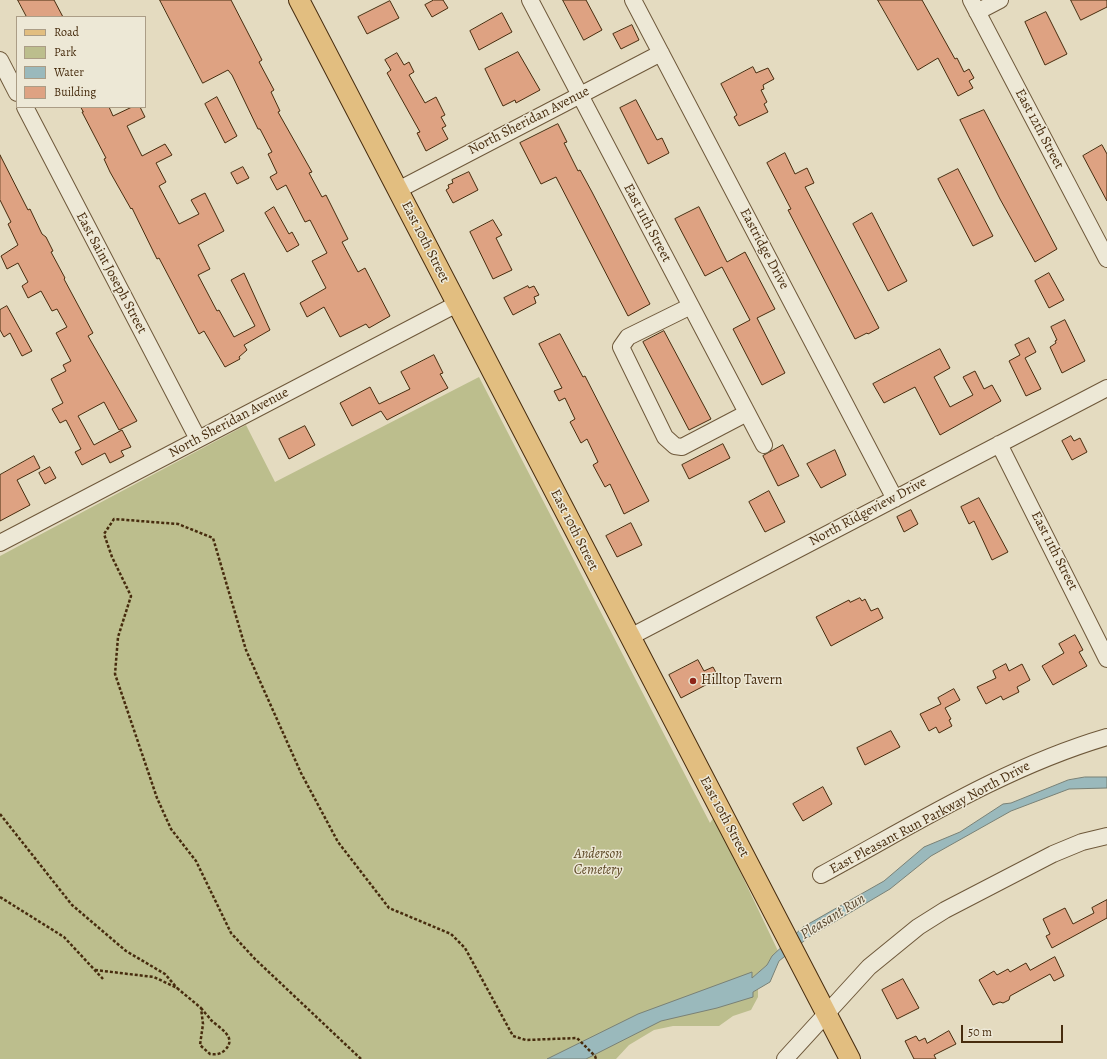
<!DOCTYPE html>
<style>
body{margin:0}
#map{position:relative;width:1107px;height:1059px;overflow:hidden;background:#e4dbc0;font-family:Alegreya,serif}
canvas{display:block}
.legend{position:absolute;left:16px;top:16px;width:130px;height:92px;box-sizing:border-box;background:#ede8d6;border:1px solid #ab9d86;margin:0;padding:5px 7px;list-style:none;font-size:12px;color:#472c0e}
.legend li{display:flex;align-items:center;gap:8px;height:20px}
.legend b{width:20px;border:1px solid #ab9d86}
.scale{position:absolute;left:961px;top:1025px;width:102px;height:18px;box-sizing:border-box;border:2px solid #472c0e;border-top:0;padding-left:5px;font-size:12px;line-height:14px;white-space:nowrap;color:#472c0e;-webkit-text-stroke:3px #ede8d6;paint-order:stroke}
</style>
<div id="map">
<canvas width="1107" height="1059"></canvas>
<ul class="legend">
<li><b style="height:5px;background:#e2be80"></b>Road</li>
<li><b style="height:11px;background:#bcbe8d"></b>Park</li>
<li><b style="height:11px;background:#9ab9bc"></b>Water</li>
<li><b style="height:11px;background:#dea282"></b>Building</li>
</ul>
<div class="scale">50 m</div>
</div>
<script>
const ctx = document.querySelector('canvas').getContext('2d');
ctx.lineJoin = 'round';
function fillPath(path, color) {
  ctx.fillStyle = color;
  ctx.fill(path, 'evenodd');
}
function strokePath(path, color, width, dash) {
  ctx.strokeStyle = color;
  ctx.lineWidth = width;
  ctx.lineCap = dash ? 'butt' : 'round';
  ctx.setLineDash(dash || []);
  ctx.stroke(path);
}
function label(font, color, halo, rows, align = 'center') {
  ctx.font = font + ' Alegreya,serif';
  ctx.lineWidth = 3;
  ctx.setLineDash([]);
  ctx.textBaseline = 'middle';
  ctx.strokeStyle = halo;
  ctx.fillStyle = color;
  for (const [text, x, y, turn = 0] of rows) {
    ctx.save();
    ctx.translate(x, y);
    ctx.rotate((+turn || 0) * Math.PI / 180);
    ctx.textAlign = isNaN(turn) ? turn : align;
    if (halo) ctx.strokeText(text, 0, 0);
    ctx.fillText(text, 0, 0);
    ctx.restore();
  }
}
fillPath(new Path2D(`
 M479 377 710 823 714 817 778 951 772 956 767 965 749 981 620 1033 750 994 758 989V997L751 1010 733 1016 719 1026H673L654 1030 629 1045 616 1059H0V556L246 425 275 482Z`), '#bcbe8d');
const water = new Path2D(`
 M1085 777H1107V788L1069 789 1011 811 931 856 890 889 809 937 779 961 770 982 753 992V997L717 1008 661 1021 586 1059H547L638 1014 752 972V978L767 965 772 956 803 927 884 881 924 847 960 832 1003 804 1011 803 1068 780Z`);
fillPath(water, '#9ab9bc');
strokePath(water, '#798176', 1);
const building = new Path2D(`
 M18 0H54L63 17H27Z
 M160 0H231L262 60 259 62 274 90 271 92 280 111 278 112 312 172 309 173 322 197 326 195 348 239 342 242 358 272 365 268 390 316 369 328 366 324 340 337 324 307 307 317 300 303 326 288 312 261 327 253 310 220 305 222 286 185 277 190 270 177 277 173 268 154 272 152 260 129H258L232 75 228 70 203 83Z
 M434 0H443L448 8 432 17 425 5Z
 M563 0H586L602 30 584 40Z
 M878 0H922L955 59 957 58 964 72 969 69 974 78 969 81 973 88 958 96 938 58 918 70Z
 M1071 0H1107V7L1081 20Z
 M390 1 399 18 367 34 358 17Z
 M1046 12 1067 54 1045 65 1025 22Z
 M502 13 512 32 479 50 470 31Z
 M632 25 639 40 621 49 613 34Z
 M518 52 540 90 516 103 515 100 503 106 485 69Z
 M397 53 404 65 409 62 414 72 409 75 425 103 436 97 445 115 441 117 446 126 442 128 448 139 426 151 417 133 420 132 387 73 391 70 385 60Z
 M753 67 756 73 768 68 774 79 763 85 764 89 761 90 767 102 764 104 768 112 739 126 734 117 737 115 721 84Z
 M217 97 237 136 225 143 205 104Z
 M636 100 657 140 662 138 669 153 648 164 620 108Z
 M81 107H109L113 116 132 107H140L145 117 127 126 142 156 165 144 172 155 156 163 166 182 159 186 179 224 199 214 191 200 205 193 224 231 198 245 210 269 198 275 217 311 219 310 234 337 255 326 231 280 244 273 270 330 244 345 247 350 239 357 240 359 225 367 204 331 199 334 159 258 157 259 132 208 131 209 110 172 104 159 106 158 82 112H83Z
 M984 110 1057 249 1035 262 1000 199 960 120Z
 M558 124 567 142 564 143 578 171 580 170 592 192 650 304 628 316 556 177 541 184 520 143Z
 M1102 145 1107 154V201L1083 156Z
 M785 153 795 174 807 168 814 183 805 187 879 328 868 334 867 333 855 339 788 210 791 209 767 163Z
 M0 155 28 210 30 209 42 234 46 237 53 251 51 252 65 278 64 279 93 333 88 336 137 421 119 430 104 402 78 416 94 445 122 430 131 447 121 451 124 456 110 463 105 453 82 465 75 452 81 449 66 420 60 423 52 409 63 403 51 379 66 371 63 365 71 361 56 333 67 327 57 309 52 311 41 291 28 298 22 286 28 282 18 263 7 269 1 256 18 245 8 224 11 222 0 200Z
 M243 167 249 178 237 184 231 173Z
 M958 169 993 236 973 246 938 179Z
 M469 172 478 190 453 203 446 190 449 188 448 185 453 183 452 180Z
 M274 207 289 234 292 232 299 245 287 252 265 213Z
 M699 207 727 262 745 252 775 309 757 318 785 373 762 385 733 329 750 320 722 267 705 276 675 219Z
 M872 213 907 281 888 291 853 224Z
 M493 220 502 235 496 238 512 270 493 279 470 232Z
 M1049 273 1064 300 1049 308 1035 281Z
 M528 286 529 288 534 286 539 295 534 297 536 303 513 315 504 298Z
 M7 306 32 351 22 356 10 333 4 337 0 330V310Z
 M1065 320 1085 361 1062 373 1050 347 1056 343 1055 341 1057 340 1051 327Z
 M664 331 711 419 689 430 643 342Z
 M560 334 583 377 585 376 649 501 624 514 610 484 605 487 593 465 598 462 587 439 581 443 570 422 575 419 565 398 559 401 554 391 562 388 539 344Z
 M1029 338 1036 352 1025 358 1041 389 1026 396 1009 361 1020 355 1015 345Z
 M940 349 950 368 934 377 950 407 973 395 963 377 975 371 984 389 992 385 1001 401 940 435 915 387 884 403 873 384Z
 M434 355 443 373 440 374 448 388 387 420 381 411 352 426 340 403 370 387 379 404 410 389 401 372Z
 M305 426 315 445 289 459 279 439Z
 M1071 436 1074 441 1080 438 1087 452 1072 460 1062 441Z
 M723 444 730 458 689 479 682 465Z
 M783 445 799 476 778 486 763 456Z
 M835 450 846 475 821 488 807 464Z
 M34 456 40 468 17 480 30 505 0 521V475Z
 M50 467 56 478 45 484 39 473Z
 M769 491 785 522 765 532 749 502Z
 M979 498 1008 552 992 560 974 521 969 524 961 507Z
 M911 510 918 524 904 532 897 517Z
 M631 523 642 545 617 557 606 536Z
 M860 598 862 601 865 599 871 611 878 608 883 618 831 646 816 617 849 600 850 602Z
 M1075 635 1083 650 1079 652 1087 666 1053 685 1042 666 1064 653 1059 644Z
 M698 660 704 671 713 667 719 678 681 698 669 675Z
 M1006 664 1009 671 1022 664 1030 680 1017 687 1019 692 1003 700 1001 696 986 704 977 687 996 678 993 671Z
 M954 689 960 700 945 708 951 719 949 720 952 726 939 733 936 727 929 731 920 714 941 704 938 698Z
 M891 731 900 747 865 765 857 748Z
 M823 787 832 804 803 821 793 804Z
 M1107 900V918L1052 948 1046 936 1050 934 1043 919 1065 908 1073 924 1094 913 1092 908Z
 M1055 957 1064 976 1054 981 1050 974 1010 996 1009 1000 1003 1003 1000 1002 993 1005 979 980 994 971 997 975 1008 969 1010 972 1026 963 1030 970Z
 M903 979 919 1008 897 1019 882 990Z
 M949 1031 956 1044 934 1055 936 1059H914L905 1041 916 1036 919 1041 925 1038 927 1043Z`);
fillPath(building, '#dea282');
strokePath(building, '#472c0e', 1);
const minor = new Path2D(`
 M530 0 764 445
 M633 0 895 499
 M971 0 1107 259
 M977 12 1000 0
 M0 60 17 93
 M25 107 198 439
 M398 190 661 53
 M691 306 628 337 621 347 665 437 675 446 682 447 747 413
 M999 444 1107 659
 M0 543 457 304
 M630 637 1107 388
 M821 875C913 825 1005 767 1107 737
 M785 1059 869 967 918 927 945 910 1053 854 1082 842 1107 836`);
const major = new Path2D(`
 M299 0 850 1059`);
strokePath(minor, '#6e583a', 18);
strokePath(major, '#472c0e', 22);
strokePath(new Path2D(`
 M0 814 72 905 126 951 165 974 177 988
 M0 897 64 937 103 979
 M95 970 154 977 177 988 201 1008
 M201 1008C204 1012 208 1016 211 1020 219 1028 238 1037 225 1050 221 1054 216 1055 210 1054L200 1045 203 1024Z
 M361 1059 255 959 231 933 196 861 171 829 157 798 115 674 118 637 131 596 112 557 104 534 114 519 178 524 213 538 246 650 301 773 338 842 389 908 451 934 465 948 513 1036 526 1040 577 1038 595 1056 596 1059`), '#472c0e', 2.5, [3, 2]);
strokePath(minor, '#ede8d6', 16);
strokePath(major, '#e2be80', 20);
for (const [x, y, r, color] of [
 [693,681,4,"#8f2418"]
]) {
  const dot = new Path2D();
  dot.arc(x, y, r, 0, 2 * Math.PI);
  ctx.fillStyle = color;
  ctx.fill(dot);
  strokePath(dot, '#ede8d6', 1.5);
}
label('14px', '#472c0e', '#ede8d6', [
 ["North Sheridan Avenue",529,121,-27],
 ["East 12th Street",1039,129,62],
 ["East 11th Street",647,223,62],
 ["East 10th Street",425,242,63],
 ["Eastridge Drive",764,249,62],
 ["East Saint Joseph Street",111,273,62],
 ["North Sheridan Avenue",229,423,-28],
 ["North Ridgeview Drive",868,512,-28],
 ["East 10th Street",574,530,63],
 ["East 11th Street",1054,551,63],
 ["East 10th Street",724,817,62],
 ["East Pleasant Run Parkway North Drive",930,818,-28]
]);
label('14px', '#472c0e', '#ede8d6', [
 ["Hilltop Tavern",701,681]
], 'left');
label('italic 14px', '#5e4927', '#ede8d6', [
 ["Anderson",598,855],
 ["Cemetery",598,871]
]);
label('italic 15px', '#584831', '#ede8d6', [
 ["Pleasant Run",833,917,-32]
]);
</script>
